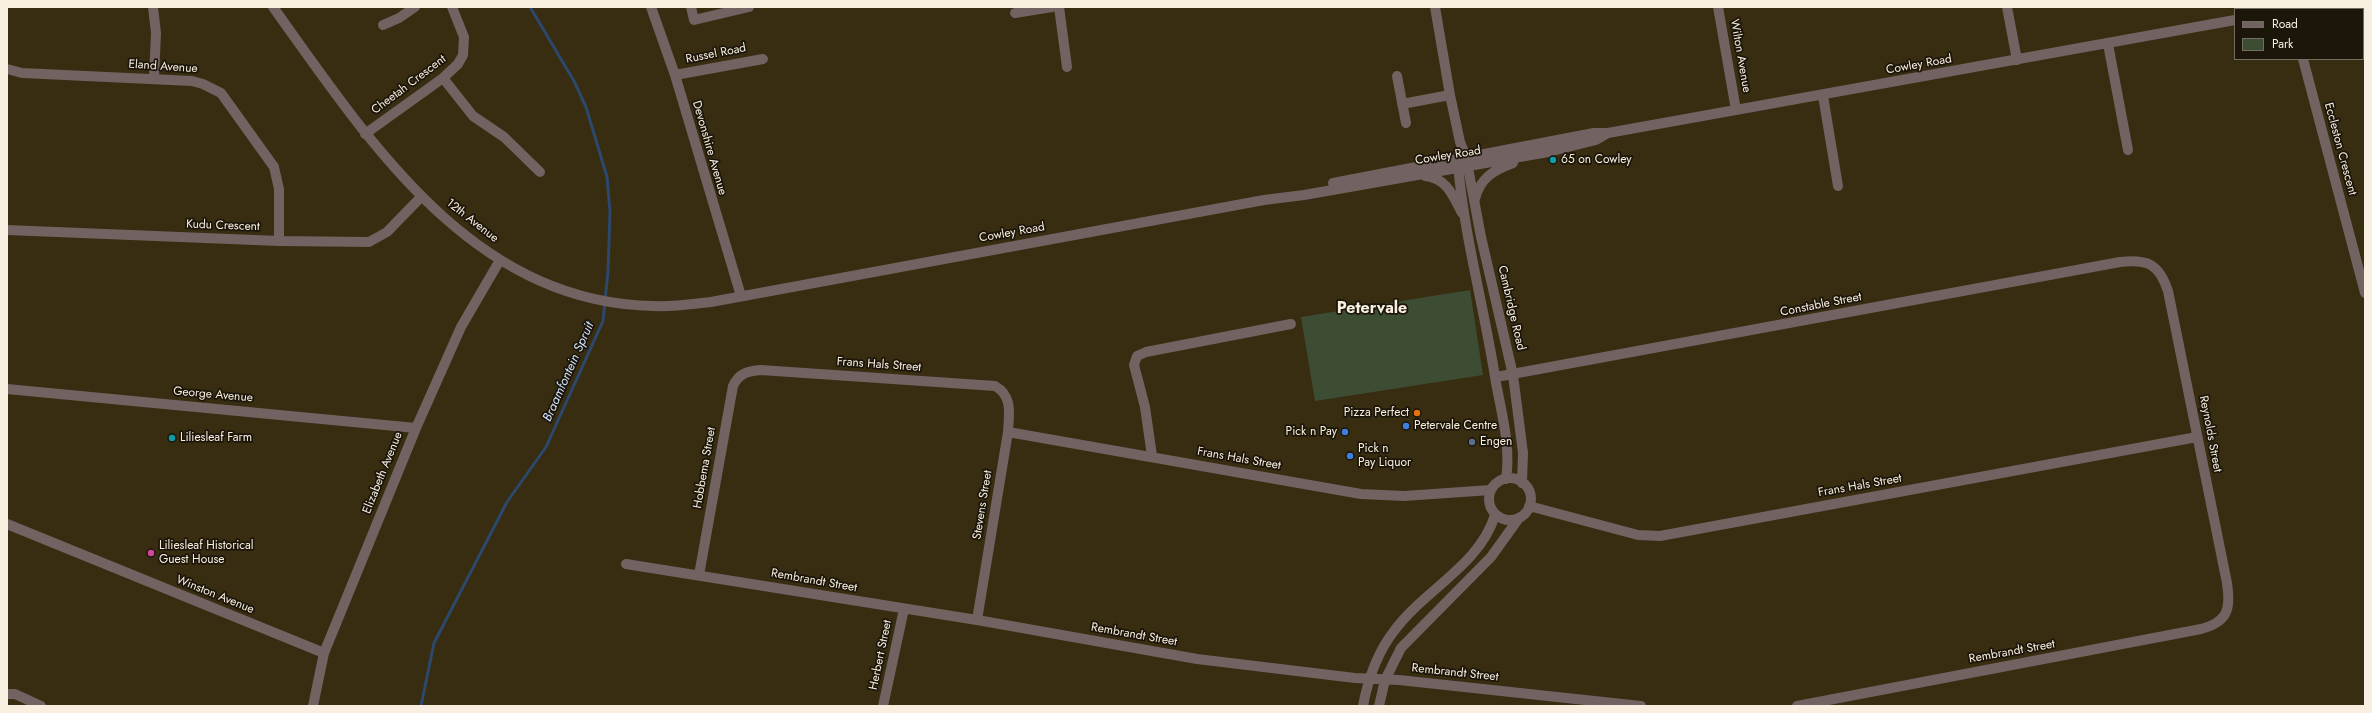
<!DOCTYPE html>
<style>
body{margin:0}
#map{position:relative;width:2372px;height:713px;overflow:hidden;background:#382c11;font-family:Jost,sans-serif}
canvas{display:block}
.frame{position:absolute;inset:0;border:8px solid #f8efe0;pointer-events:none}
.legend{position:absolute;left:2234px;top:8px;width:130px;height:52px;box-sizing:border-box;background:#1b150a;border:1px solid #736c60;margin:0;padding:5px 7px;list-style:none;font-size:12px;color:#f8efe0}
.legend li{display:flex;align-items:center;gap:8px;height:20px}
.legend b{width:20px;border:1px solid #736c60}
</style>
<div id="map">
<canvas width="2372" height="713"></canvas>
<div class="frame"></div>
<ul class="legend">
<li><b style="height:5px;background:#726261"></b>Road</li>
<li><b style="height:11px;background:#3d4d34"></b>Park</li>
</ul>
</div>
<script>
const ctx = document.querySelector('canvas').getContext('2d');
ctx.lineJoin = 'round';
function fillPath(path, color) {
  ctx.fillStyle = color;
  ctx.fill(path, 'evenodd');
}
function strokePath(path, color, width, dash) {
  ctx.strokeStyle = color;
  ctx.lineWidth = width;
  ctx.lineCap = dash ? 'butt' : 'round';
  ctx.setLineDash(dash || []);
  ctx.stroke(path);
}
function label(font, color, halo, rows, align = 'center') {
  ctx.font = font + ' Jost,sans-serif';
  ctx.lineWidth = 3.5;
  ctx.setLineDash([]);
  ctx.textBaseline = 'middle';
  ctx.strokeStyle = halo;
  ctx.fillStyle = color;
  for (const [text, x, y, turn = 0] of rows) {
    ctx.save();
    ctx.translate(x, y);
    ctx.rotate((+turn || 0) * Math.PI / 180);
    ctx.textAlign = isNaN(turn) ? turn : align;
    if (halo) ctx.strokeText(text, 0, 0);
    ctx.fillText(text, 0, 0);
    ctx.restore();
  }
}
fillPath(new Path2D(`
 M1470 290 1483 375 1315 401 1301 317Z`), '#3d4d34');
strokePath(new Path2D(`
 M421 706 434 643 507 502 546 447 603 321 608 271 610 212 607 177 586 107 574 81 530 7`), '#2b486d', 3);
strokePath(new Path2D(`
 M153 7 156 33 154 78
 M273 7C368 139 471 303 654 306 673 307 692 304 711 302L1264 200 1304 195 1548 152 1596 140 1608 133
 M651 7 675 75 741 296
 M691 7 694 20 749 7
 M1059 7 1067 67
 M1435 7 1450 95 1460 142 1466 157 1481 237 1513 375 1523 453 1522 483
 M1718 7 1736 110
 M2007 7 2017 60
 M2295 9 2306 7
 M1015 13 1052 7
 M383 25 399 18 415 7
 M2108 44 2128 150
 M2303 59 2365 293
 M7 69 22 73 192 81 203 84 221 93 274 167 279 189V241
 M675 75 763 59
 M1397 76 1406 123
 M443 78 473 116 504 137 540 172
 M1823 96 1838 186
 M1402 104 1450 95
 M365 134 443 78 458 64 463 55 464 37 452 7
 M1458 164C1464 237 1485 310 1496 383 1502 415 1511 447 1506 479
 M1425 176C1447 178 1453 196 1462 213
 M1333 183 1594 133H1608L2235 20
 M1475 199C1480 178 1494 170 1513 163
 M7 230 279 241 369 242 387 232 421 197
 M1496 377 2120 262C2148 259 2159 264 2168 291L2227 583C2231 609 2228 622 2201 629L1797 706
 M7 389 416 428
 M1008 432 1361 494 1404 496 1491 490
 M1152 456 1145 407 1134 365 1137 356 1146 352 1291 324
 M1489 499a21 21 0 1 1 42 0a21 21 0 1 1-42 0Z
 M1529 506 1638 535 1660 536 2197 437
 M7 524 324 653
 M626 564 977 620 1197 659 1355 678 1399 680 1641 706
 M699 575 733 386C739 373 748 371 761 370L995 386C1013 396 1009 414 1008 432L977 620
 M7 694H15L41 706
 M313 706 324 653 416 428 461 327 500 260
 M883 706 904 609
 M1363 706C1368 679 1377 653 1394 631 1424 590 1480 565 1495 515
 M1379 706 1385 680 1401 648 1491 557 1519 518`), '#726261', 10);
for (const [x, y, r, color] of [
 [1553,160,4,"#0f9aa8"],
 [1417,413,4,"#e8710a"],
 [1406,426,4,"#3f7fe0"],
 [1345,432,4,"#3f7fe0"],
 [172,438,4,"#0f9aa8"],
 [1472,442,4,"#5c6f8a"],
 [1350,456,4,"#3f7fe0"],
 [151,553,4,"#d1479c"]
]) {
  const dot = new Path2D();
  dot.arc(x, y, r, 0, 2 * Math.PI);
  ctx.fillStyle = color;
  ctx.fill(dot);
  strokePath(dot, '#1b150a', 1.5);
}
label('12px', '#f8efe0', '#1b150a', [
 ["Russel Road",716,54,-11],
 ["Wilton Avenue",1740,56,80],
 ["Cowley Road",1919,65,-10],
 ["Eland Avenue",163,67,4],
 ["Cheetah Crescent",409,85,-37],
 ["Devonshire Avenue",709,148,74],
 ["Eccleston Crescent",2340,149,75],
 ["Cowley Road",1448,156,-9],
 ["12th Avenue",472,221,38],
 ["Kudu Crescent",223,226,2],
 ["Cowley Road",1012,233,-10],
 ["Constable Street",1821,305,-11],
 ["Cambridge Road",1511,308,77],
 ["Frans Hals Street",879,365,4],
 ["George Avenue",213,395,5],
 ["Reynolds Street",2210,434,79],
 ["Frans Hals Street",1239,459,10],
 ["Hobbema Street",705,468,-80],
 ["Elizabeth Avenue",383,473,-68],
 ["Frans Hals Street",1860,486,-10],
 ["Stevens Street",983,505,-81],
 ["Rembrandt Street",814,581,10],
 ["Winston Avenue",215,595,22],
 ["Rembrandt Street",1134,635,10],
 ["Rembrandt Street",2012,652,-10],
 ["Herbert Street",881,655,-78],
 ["Rembrandt Street",1455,673,6]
]);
label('12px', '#f8efe0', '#1b150a', [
 ["65 on Cowley",1561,160],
 ["Pizza Perfect",1409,413,"right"],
 ["Petervale Centre",1414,426],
 ["Pick n Pay",1337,432,"right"],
 ["Liliesleaf Farm",180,438],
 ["Engen",1480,442],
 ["Pick n",1358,449],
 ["Pay Liquor",1358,463],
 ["Liliesleaf Historical",159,546],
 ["Guest House",159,560]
], 'left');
label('italic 13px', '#cfe3fc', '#1b150a', [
 ["Braamfontein Spruit",569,372,-66]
]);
label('bold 16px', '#f8efe0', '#1b150a', [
 ["Petervale",1372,309]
]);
</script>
